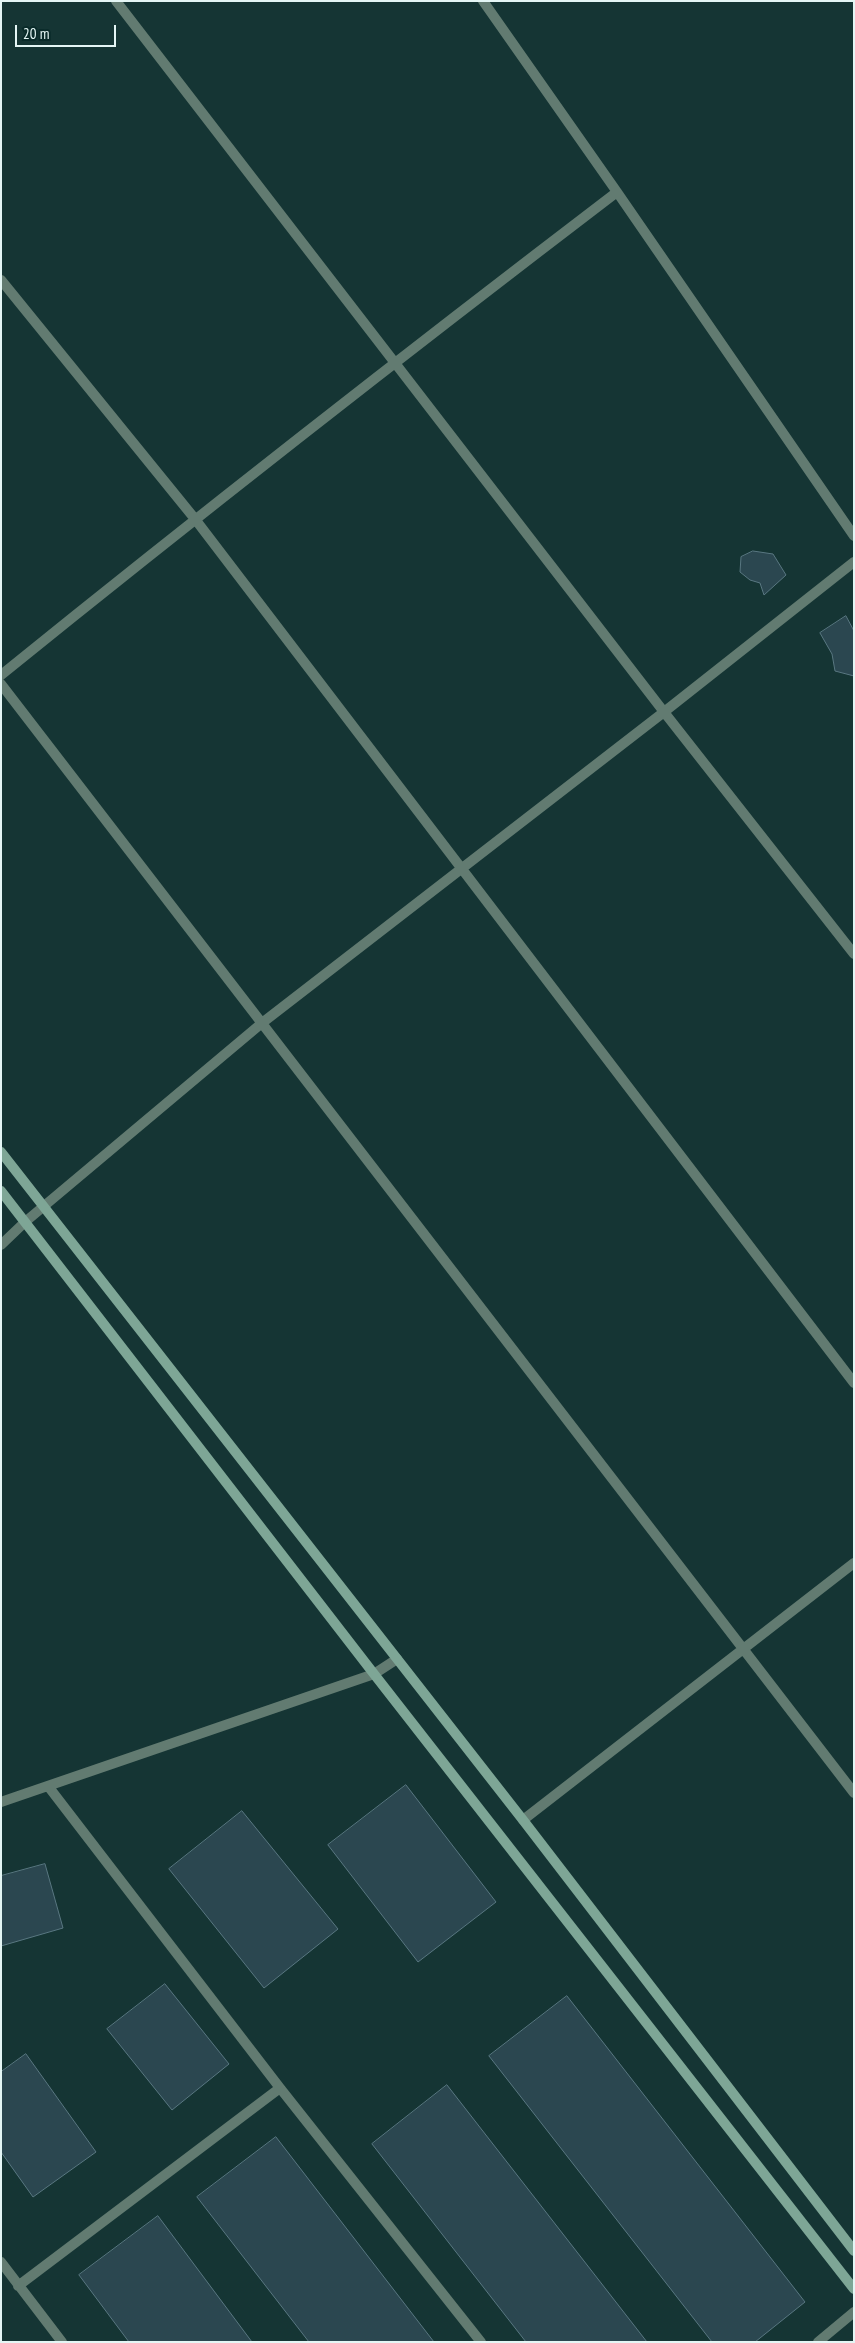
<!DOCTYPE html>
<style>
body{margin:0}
#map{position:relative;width:855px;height:2343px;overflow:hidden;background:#153534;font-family:"PT Sans Narrow",sans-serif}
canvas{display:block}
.frame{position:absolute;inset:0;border:2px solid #e4f6f5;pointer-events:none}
.scale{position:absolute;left:15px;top:25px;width:101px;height:22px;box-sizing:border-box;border:2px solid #e4f6f5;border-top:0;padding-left:6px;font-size:15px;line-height:18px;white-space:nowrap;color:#e4f6f5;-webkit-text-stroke:4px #0a2b2a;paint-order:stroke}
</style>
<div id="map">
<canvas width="855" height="2343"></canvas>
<div class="frame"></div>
<div class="scale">20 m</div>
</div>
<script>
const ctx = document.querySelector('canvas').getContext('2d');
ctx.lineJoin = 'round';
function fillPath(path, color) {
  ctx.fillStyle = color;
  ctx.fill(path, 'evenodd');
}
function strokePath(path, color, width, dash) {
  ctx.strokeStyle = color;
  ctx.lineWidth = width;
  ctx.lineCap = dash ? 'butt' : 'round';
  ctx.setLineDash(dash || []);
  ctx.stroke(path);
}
const building = new Path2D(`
 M753 551 773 554 786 575 764 595 760 583 750 580 740 572 741 557Z
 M846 616 854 631V676L835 671 832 654 820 633Z
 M406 1785 496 1902 418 1962 328 1845Z
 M242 1811 338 1929 264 1988 169 1869Z
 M45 1864 63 1928 1 1946V1876Z
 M165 1984 229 2064 172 2110 107 2029Z
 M567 1996 805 2302 755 2342H712L489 2056Z
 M26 2054 96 2152 33 2197 1 2152V2072Z
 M447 2085 647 2342H526L372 2144Z
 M276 2137 434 2342H309L197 2197Z
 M158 2216 252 2342H129L79 2275Z`);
fillPath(building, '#2b4750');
strokePath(building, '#597781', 1);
strokePath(new Path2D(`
 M116 1 664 712 854 954
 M483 1 617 192 854 536
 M1 280 195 519 854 1383
 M1 675C204 511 410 350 617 192
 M1 684 854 1793
 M1 1245 25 1222 262 1023 664 712 854 562
 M48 1786 280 2088 481 2342
 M1 1802 374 1674 397 1659
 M523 1820 854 1563
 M1 2262 62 2342
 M18 2286 280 2088
 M818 2342 854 2312`), '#627b71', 10);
strokePath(new Path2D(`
 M1 1152 523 1820 854 2251
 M1 1191 374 1674 854 2289`), '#7ea696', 10);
</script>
